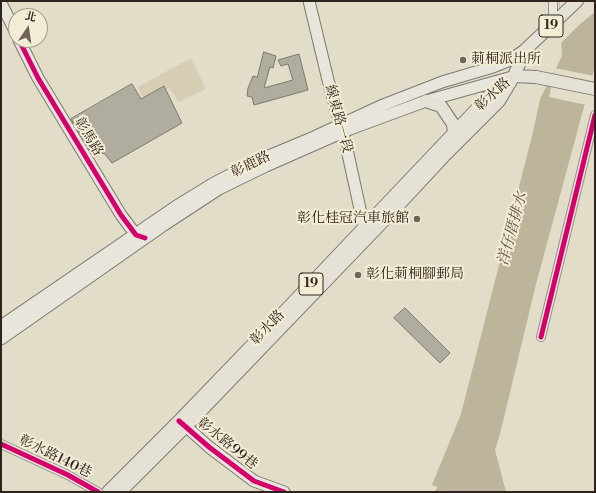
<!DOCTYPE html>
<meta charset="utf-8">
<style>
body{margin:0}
#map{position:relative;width:596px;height:493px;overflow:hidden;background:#e2ddc8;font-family:"Libre Bodoni","Noto Serif TC",serif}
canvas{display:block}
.frame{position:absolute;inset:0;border:2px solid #2f231e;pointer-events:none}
.north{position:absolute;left:8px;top:8px;width:40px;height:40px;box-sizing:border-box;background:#f3edd5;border:1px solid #a59c8c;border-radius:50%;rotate:13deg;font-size:11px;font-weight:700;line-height:16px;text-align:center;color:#2f231e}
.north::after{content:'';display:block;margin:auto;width:14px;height:18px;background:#6e645a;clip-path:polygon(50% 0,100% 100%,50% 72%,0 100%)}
</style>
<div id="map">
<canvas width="596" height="493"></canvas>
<div class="frame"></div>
<div class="north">北</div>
</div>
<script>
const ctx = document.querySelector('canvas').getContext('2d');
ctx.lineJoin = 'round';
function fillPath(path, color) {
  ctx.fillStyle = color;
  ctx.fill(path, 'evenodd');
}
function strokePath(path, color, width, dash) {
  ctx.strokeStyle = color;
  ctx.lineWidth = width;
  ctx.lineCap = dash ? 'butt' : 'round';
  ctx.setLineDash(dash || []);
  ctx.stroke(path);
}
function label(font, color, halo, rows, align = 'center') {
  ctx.font = font + ' "Libre Bodoni","Noto Serif TC",serif';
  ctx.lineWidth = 4;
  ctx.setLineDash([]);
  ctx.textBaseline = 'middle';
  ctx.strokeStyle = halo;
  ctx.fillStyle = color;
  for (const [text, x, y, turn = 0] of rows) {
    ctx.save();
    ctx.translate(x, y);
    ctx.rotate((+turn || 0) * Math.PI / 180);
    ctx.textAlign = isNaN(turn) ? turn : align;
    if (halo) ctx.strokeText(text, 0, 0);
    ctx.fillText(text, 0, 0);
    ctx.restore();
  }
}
fillPath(new Path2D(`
 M191 58 206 89 179 102 169 88 145 102 138 87Z`), '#d6ceb4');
fillPath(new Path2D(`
 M559 1H595V66L536 284 500 434 495 450 506 492H450L432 485 461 414 533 132 540 99 562 56Z`), '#bcb49b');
fillPath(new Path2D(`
 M560 1H595V12L579 25 559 45Z
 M555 68 594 76 586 105 549 97Z`), '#e2ddc8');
strokePath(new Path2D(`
 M439 492 447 482`), '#bcb49b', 8);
const building = new Path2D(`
 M264 52 276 56 273 68 270 67 264 88 293 80 288 64 281 66 278 60 299 54 308 90 254 105 252 97 247 96 248 88 253 76 257 77Z
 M132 84 141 99 164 86 182 123 112 163 104 153 94 157 71 119Z
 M405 308 450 353 440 363 394 318Z`);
fillPath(building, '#b0ac9e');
strokePath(building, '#7c786e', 1);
const street = new Path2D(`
 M553 1V24
 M541 337 595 115
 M1 444 68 475 98 492`);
const secondary = new Path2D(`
 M309 1 328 80 346 145 364 227 367 234
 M1 3 16 33
 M19 40 38 78 121 215 136 235 142 237
 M1 326 175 207 214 183 259 160 314 137 383 105 442 82 493 67 508 61 525 50
 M1 339 164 225 219 189 266 166 350 129 426 101 512 77
 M180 421 209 447 254 481 284 492`);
const primary = new Path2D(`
 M514 76 536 77 595 89
 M426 101 441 106 453 124 454 134
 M108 492 179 421 285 311 491 94 508 81
 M120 492 193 419 393 211 445 155 499 101 514 76 525 50 577 1`);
strokePath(street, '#959185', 10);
strokePath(secondary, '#7c786e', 13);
strokePath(primary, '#7c786e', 14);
strokePath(street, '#e8e6dc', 8);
strokePath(secondary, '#e8e6dc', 11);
strokePath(primary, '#e5e1d6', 12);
strokePath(new Path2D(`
 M19 40 38 78 121 215 136 235 145 238
 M541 337 595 115
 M179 421 209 447 254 481 284 492
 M1 444 68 475 98 492`), '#d6006c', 5);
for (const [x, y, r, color] of [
 [463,60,4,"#6e645a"],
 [417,219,4,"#6e645a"],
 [358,275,4,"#6e645a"]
]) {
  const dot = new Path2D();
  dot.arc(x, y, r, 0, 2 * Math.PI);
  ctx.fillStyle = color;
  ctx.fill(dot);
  strokePath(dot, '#f3edd5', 1.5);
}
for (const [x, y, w] of [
 [551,26,24],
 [311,284,24]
]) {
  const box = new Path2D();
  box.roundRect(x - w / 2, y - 11, w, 22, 3);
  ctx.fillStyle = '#f3edd5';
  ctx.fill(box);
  strokePath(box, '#2f231e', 1);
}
label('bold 13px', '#2f231e', null, [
 ["19",551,26],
 ["19",311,284]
]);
label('14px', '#2f231e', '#f3edd5', [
 ["莿桐派出所",471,60],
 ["彰化桂冠汽車旅館",409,219,"right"],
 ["彰化莿桐腳郵局",366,275]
], 'left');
label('14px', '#2f231e', '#f3edd5', [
 ["彰水路",493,95,-42],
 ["線東路一段",338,119,75],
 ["彰馬路",88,137,59],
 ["彰鹿路",251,165,-26],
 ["彰水路",268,328,-46],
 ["彰水路99巷",227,444,39],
 ["彰水路140巷",55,457,26]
]);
label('italic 15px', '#5b4f43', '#f3edd5', [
 ["洋仔厝排水",513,229,-75]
]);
</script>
